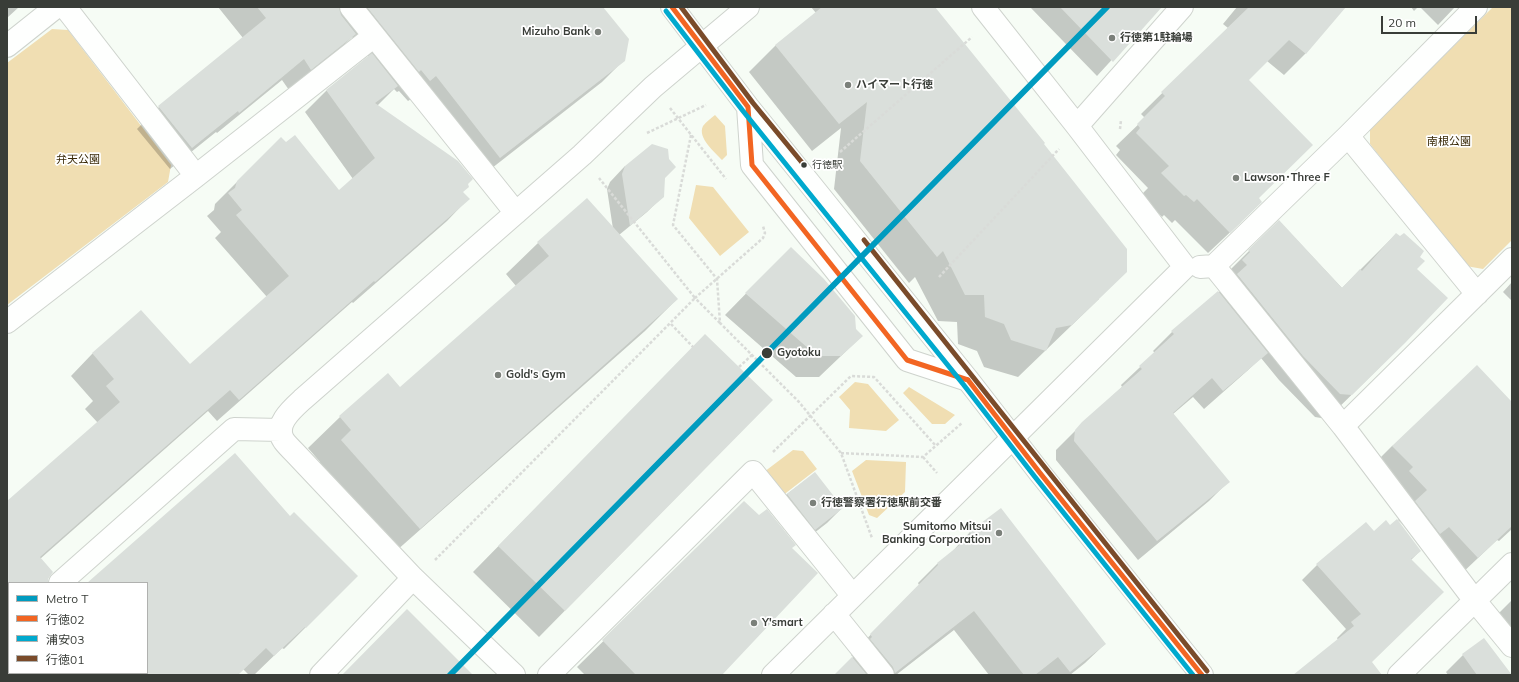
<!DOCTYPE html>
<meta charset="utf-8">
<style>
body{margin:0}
#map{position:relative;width:1519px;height:682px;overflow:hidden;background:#f6fcf5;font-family:Mulish,"Noto Sans JP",sans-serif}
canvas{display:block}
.frame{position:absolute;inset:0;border:8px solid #393d38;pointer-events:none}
.legend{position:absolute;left:8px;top:582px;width:140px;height:92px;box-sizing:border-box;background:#fff;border:1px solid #b0b1af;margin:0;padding:5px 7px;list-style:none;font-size:12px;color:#393d38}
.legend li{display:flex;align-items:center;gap:8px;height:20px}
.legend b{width:20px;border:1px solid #b0b1af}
.scale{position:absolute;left:1381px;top:16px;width:96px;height:18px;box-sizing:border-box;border:2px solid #393d38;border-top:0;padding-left:5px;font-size:12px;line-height:14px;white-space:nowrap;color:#393d38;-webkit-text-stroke:3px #fff;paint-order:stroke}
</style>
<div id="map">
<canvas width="1519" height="682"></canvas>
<div class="frame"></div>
<ul class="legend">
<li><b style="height:5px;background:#009bbf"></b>Metro T</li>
<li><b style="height:5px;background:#f26522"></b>行徳02</li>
<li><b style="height:5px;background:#00a9ce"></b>浦安03</li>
<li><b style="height:5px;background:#7a4b2a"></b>行徳01</li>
</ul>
<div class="scale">20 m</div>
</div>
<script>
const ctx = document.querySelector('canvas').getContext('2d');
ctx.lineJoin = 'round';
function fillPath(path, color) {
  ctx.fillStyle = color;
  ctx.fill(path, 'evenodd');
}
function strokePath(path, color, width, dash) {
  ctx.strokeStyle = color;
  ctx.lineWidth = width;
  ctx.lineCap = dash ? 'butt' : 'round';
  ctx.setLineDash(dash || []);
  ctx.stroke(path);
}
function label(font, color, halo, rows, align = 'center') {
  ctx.font = font + ' Mulish,"Noto Sans JP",sans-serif';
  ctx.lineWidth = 3.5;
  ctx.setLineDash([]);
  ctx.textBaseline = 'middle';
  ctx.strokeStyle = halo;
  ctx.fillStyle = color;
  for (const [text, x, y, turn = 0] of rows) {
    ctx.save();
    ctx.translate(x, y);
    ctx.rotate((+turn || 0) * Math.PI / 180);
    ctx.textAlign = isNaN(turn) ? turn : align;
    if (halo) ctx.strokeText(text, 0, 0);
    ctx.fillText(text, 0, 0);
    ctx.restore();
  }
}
fillPath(new Path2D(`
 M1493 7H1512V240L1483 269 1466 266 1370 144V129Z
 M52 29 68 30 171 165 168 182 7 305V63Z
 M715 115 725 126 727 155 722 160C715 152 697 138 703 126 706 122 711 118 715 115Z
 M696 185 713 187 749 232 720 256 689 218Z
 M855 382 868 384 899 420 886 431 849 428 850 410 839 397Z
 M909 387 955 415 945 424H932L903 393Z
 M793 450 803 451 817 469 782 496 764 472Z
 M866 460 906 462 905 492 877 518 869 515 852 471Z`), '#f0deb2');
fillPath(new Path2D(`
 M7 7H19L7 18Z
 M218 7H602L624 60 602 82 478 179 414 97 408 101 399 91 397 92 394 89 377 106 467 184 462 192 468 199 447 221 353 303 352 302 217 421 208 411 40 559 47 579V583H9V629L7 630V502L98 423 85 409 93 401 71 376 92 354 141 311 190 365 267 297 215 238 221 232 207 216 214 210 215 204 281 138 338 192 353 179 305 112 326 91 369 57 352 37 334 55 289 90 282 80 217 133 216 132 170 169 137 129 159 107 243 38Z
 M811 7H934L1042 144 1099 299 1018 377 984 367 977 351 958 344 957 322 938 321 915 277 909 283 834 189 841 128 812 151 749 72 776 45 816 13Z
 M1030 7H1160L1097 76Z
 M1237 7H1331L1339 14 1305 54 1284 75 1267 61 1248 80 1258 198 1240 223 1208 253 1175 220 1172 223 1164 215 1162 217 1141 195 1148 188 1116 155 1120 150 1116 146 1145 118 1141 114 1228 28 1223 24Z
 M1411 7H1418L1414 11Z
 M1420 7H1455L1438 25Z
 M625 166 664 178 663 196 647 212 619 235 677 299 645 331 387 559 310 473 320 462 308 448 340 417 400 389 516 286 506 274 538 243 587 199 613 229 607 189 610 182Z
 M1279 221 1342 288 1396 234 1418 257 1416 270 1380 367 1327 419 1315 417 1279 380 1261 358 1247 371 1204 409 1193 397 1173 414 1228 482 1209 501 1138 560 1056 460V450L1083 423 1122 387 1121 385 1155 353 1153 351 1172 332 1223 289 1225 275Z
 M770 269 855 330 862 336 819 377H796L725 315Z
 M1512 282V301L1503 292Z
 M680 361 772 400 539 637 473 572Z
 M1512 403V529L1499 541 1497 540 1458 577 1398 520 1407 510 1372 466 1392 446Z
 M815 473 842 508 827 523 800 544 772 509 787 494Z
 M744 503 791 548 721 675H585L577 667Z
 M290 517 357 576 284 649 282 648 254 675H249L243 669 237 675H7V658L9 656V673H147V583H88Z
 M970 532 1105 644 1085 663 1070 675H989L954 630 896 675H835L853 657 851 655 919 585 918 583 937 564 951 553Z
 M1374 532 1419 552 1411 560 1371 663 1364 675H1295L1338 640 1337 638 1346 629 1302 580 1317 565Z
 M1512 600V646L1489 623Z
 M1484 639 1502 675H1448L1446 672 1463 655Z`), '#0003');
fillPath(new Path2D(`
 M257 7H339L341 15 356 34 311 70 304 59 239 113 238 111 192 148 158 106 266 18Z
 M367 7H603L629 39 625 61 500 158 436 76 430 81 421 70 419 72Z
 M822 7H935L1045 143 1044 144 1127 249V272L1072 325 1056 328 1046 351 1011 340 1004 324 985 317 984 295H965L943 251 937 257 860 161 867 102 839 124 775 45Z
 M1060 7H1162L1113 62Z
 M1249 7H1346L1306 54 1289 40 1249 80 1313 145 1259 198 1262 202 1230 233 1197 199 1194 202 1186 195 1184 196 1161 173 1169 166 1136 133 1140 128 1137 124 1165 96 1161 92Z
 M372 53 398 86 375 103 458 161 473 179 468 184 469 187 463 192 470 199 375 282 374 281 239 400 230 390 40 557 53 572 48 579V583H7V501L120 402 106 386 114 379 92 353 141 310 190 364 289 276 236 215 242 210 228 193 235 188 237 181 281 137 286 142 295 135 339 190 375 158 326 90Z
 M652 144 668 149 669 159 676 167 665 178 664 197 630 226 622 174 625 166Z
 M587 198 678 299 420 529 341 440 351 430 339 416 388 373 400 387 549 256 537 242 554 227 555 228 554 227Z
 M1279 220 1342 288 1360 269 1362 271 1396 233 1400 236 1404 233 1424 251 1420 257 1425 261 1417 269 1448 298 1405 343 1352 395 1340 394 1303 356 1237 274 1247 265 1242 260 1250 252 1248 250Z
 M791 247 824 279 855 316 856 329 863 336 841 356H817L745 293Z
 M1218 291 1268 353 1223 391 1212 378 1173 413 1230 482 1157 541 1074 441 1075 430 1082 422 1142 369 1139 366 1174 334 1171 331Z
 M705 334 773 400 565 611 498 546Z
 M1477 365 1512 402V526L1478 558 1449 527 1440 534 1415 501 1427 490 1409 471 1413 467 1392 446Z
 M235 453 290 516 294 512 358 576 306 628 305 627 274 656 266 648 238 675H147V583H87Z
 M815 472 843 508 815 530 787 494Z
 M744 501 759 515 767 509 796 545 792 548 818 573 722 675H636L602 640Z
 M1001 508 1106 644 1070 672 1058 657 1035 675H1024L974 611 895 673 893 667 870 639 872 637 870 634 938 565 937 563 972 535 969 532Z
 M1397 519 1421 551 1411 559 1444 592 1372 662 1382 675H1293L1354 626 1351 622 1361 614 1316 564 1366 522 1374 531 1386 520 1390 525Z
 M407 609 473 675H342Z
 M1484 638 1512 675H1477L1462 654Z
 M852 657 867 675H834Z`), '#dadfdb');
const minor = new Path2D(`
 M65 7 196 176
 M351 7 516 213
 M672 7 748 107 968 380 1040 473 1202 675
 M7 46 56 7
 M748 107 752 165 907 360 968 380
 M1077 126 1182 7
 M1348 136 1477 294
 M1214 266 1343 426 1475 601 1512 646
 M1200 267 1214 266 1348 136 1476 7
 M7 322 196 176 374 36
 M1343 426 1512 259
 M60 583 234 429 281 430
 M834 614 883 675
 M7 630 9 628
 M321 675 413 578
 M514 675 413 578 295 453C291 449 287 445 284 441 273 425 292 409 303 399L582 155 653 87 748 7
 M549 675 753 472 852 595
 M773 675 1185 267 1077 126 983 7
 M1399 675 1512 564`);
strokePath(minor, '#ced3cd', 24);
strokePath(new Path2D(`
 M670 108 726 179
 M1120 129 1121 120
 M647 133 706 105
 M691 135 673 225 717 279 720 323 799 402 841 453 872 538
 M840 152 972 37
 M939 277 1059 149
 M720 323 695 298 763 238 765 233 763 226
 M671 324 693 347
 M739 367 752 355
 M773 452 851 376 874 377 936 446
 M841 453 923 457 962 423
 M923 457 937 473
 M435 560 695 298 599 178`), '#d9dbd8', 2.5, [3, 2]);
strokePath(minor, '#fefffe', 22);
strokePath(new Path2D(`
 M672 7 748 107
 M748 107 752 165 907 360 968 380
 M968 380 1040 473 1202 675`), '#f26522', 5);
strokePath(new Path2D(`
 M666 11 743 111 963 384 1035 477 1193 675`), '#00a9ce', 5);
strokePath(new Path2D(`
 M681 7 753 103 804 165
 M864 240 1207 671`), '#7a4b2a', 5);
strokePath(new Path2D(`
 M450 675 1107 7`), '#009bbf', 6);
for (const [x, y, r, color] of [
 [598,32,4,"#7b807a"],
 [1112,38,4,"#7b807a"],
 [848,85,4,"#7b807a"],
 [804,165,3.5,"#393d38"],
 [1236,178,4,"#7b807a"],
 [767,353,6,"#393d38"],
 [498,375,4,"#7b807a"],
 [813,503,4,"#7b807a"],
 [999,533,4,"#7b807a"],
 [754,623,4,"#7b807a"]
]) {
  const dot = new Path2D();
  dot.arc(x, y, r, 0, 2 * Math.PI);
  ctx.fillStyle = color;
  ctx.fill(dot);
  strokePath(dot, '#fff', 1.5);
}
label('10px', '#393d38', '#fff', [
 ["行徳駅",812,165]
], 'left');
label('bold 11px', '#393d38', '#fff', [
 ["Mizuho Bank",590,32,"right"],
 ["行徳第1駐輪場",1120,38],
 ["ハイマート行徳",856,85],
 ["Lawson･Three F",1244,178],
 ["Gold's Gym",506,375],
 ["行徳警察署行徳駅前交番",821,503],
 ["Sumitomo Mitsui",991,527,"right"],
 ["Banking Corporation",991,540,"right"],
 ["Y'smart",762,623]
], 'left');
label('11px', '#392907', '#fff', [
 ["南根公園",1449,142],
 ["弁天公園",78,160]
]);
label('bold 11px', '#393d38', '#fff', [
 ["Gyotoku",777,353]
], 'left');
</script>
